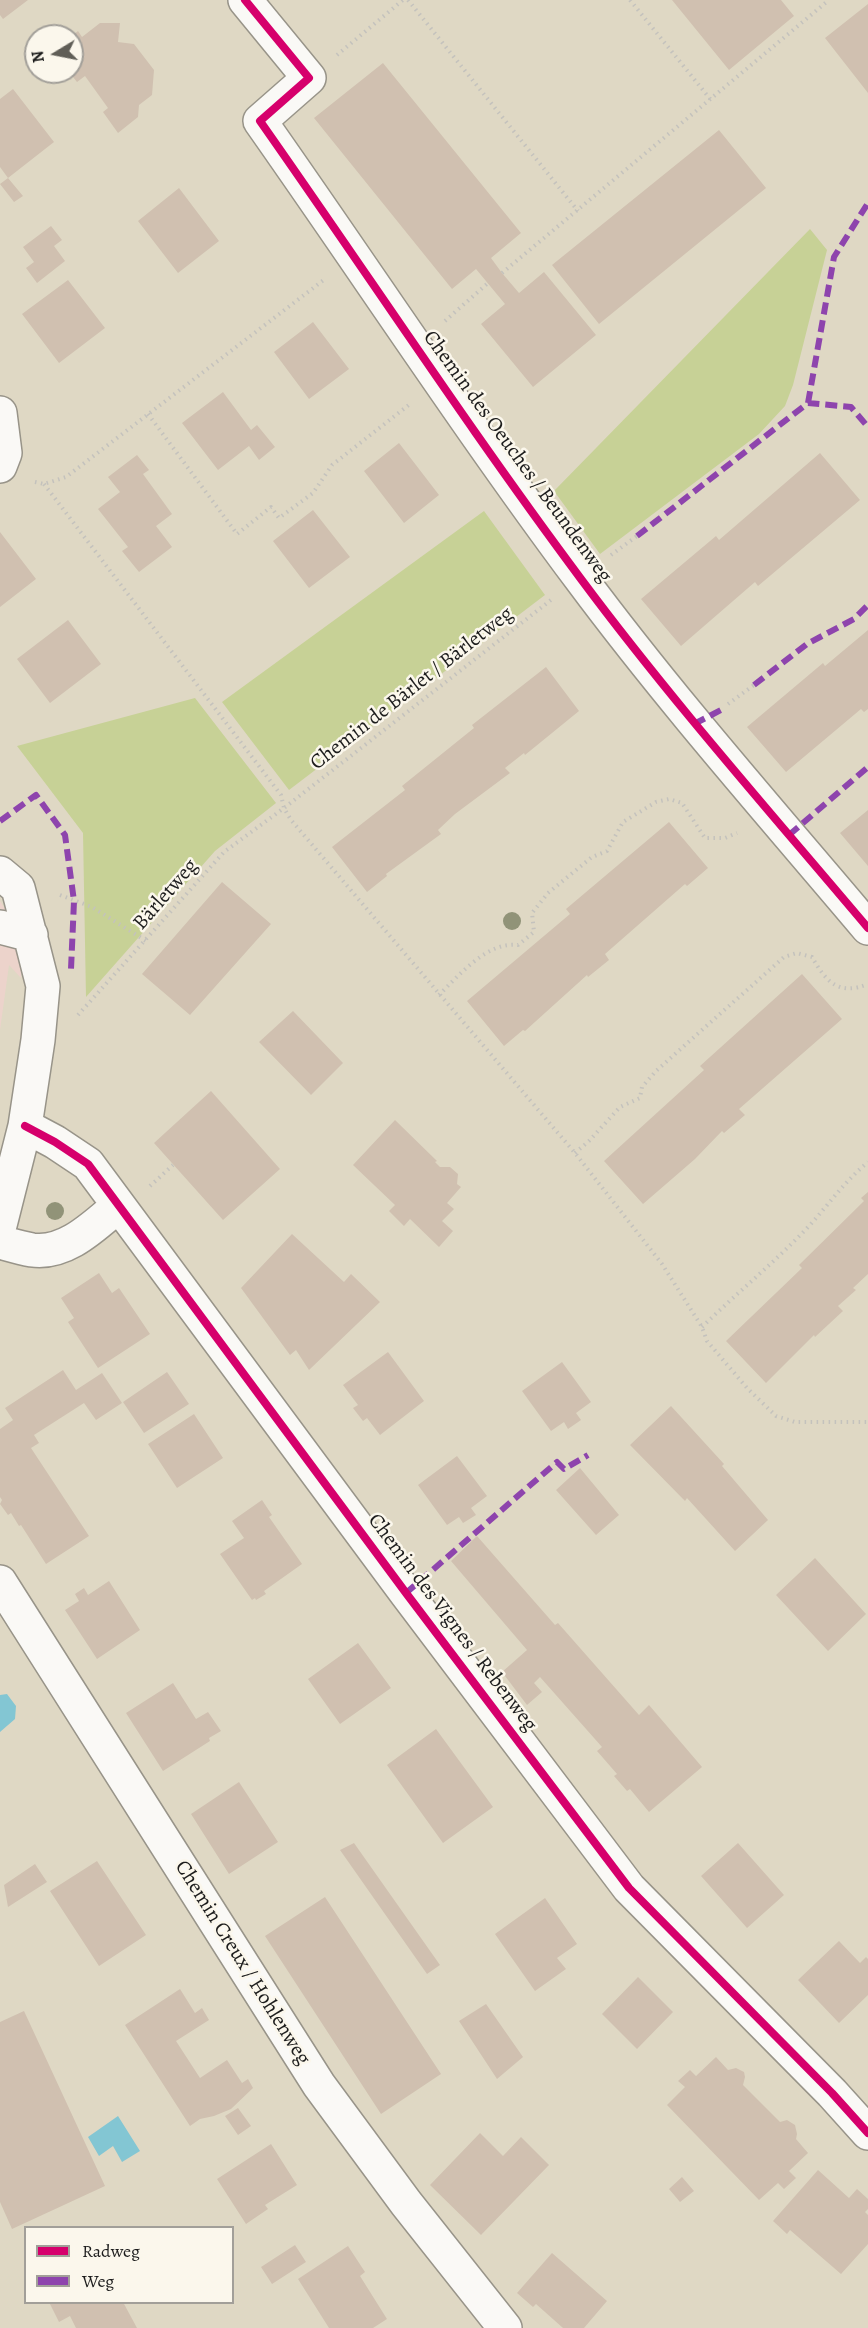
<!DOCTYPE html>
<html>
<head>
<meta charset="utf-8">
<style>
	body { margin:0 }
	#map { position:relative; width:868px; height:2328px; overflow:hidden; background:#dfd8c4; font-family:Alegreya,serif }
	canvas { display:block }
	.legend { position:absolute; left:24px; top:2226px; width:210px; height:78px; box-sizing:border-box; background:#fbf7ec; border:2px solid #a29f99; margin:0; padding:8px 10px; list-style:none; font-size:18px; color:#1c1c1c }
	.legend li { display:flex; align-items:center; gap:12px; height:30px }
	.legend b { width:30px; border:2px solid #a29f99 }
	.north { position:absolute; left:24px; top:24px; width:60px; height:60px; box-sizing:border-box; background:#fbf7ec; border:2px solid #a29f99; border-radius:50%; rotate:260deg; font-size:16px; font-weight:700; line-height:24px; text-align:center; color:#1c1c1c }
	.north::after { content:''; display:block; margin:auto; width:21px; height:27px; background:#605e57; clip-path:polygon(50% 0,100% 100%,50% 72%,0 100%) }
</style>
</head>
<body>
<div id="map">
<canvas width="868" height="2328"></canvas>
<ul class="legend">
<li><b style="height:8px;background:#d6006c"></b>Radweg</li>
<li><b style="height:8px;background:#8e44ad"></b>Weg</li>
</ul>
<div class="north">N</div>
</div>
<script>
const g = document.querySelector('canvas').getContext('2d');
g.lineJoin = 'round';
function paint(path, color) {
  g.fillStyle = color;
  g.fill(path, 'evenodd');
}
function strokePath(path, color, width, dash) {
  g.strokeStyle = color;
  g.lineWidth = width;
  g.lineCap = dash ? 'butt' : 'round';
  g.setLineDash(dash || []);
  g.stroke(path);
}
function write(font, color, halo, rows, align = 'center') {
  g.font = font + ' Alegreya,serif';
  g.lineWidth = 5;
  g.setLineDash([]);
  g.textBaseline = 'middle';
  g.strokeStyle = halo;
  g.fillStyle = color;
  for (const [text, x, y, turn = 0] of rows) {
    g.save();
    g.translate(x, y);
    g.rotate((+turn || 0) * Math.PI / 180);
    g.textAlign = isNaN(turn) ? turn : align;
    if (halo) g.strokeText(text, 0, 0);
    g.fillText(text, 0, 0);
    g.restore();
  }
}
const built = new Path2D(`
	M0,901l12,19 10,33 -1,25 -12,-13 -9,65z`);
const green = new Path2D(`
	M810,229l17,21 -34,135 -8,21 -26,28 -159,120 -46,-63z
	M484,511l61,84 -256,195 -67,-88z
	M195,698l81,105 -61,48 -129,146 -3,-164 -66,-87z`);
const water = new Path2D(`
	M7,1694l9,12 -1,13 -15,13v-37z
	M118,2116l22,35 -18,11 -9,-16 -14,10 -11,-19z`);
const building = new Path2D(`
	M0,0h28l-25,19 -3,-4z
	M672,0h109l13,16 -65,54z
	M868,4v89l-43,-55z
	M100,23h20l-2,19 16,2 20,26 -2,25 -13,10 -1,12 -20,16 -15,-21 5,-4 -23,-32 -8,6 -8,-10h3v-36l6,-5 4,6z
	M383,63l138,170 -30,25 11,15 17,20 25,-21 52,63 -63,52 -52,-63 24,-20 -29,-35 -24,20 -138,-171z
	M13,89l41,53 -46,36 -8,-11v-68z
	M719,130l47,58 -167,136 -47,-59z
	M8,178l15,18 -9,6 -14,-18z
	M179,188l40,53 -41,32 -40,-52z
	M51,226l11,14 -8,6 11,15 -28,22 -11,-15 8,-6 -11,-15z
	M68,280l37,48 -46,35 -37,-49z
	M313,322l36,47 -40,30 -35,-47z
	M223,392l28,38 6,-5 18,22 -16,13 -10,-14 -31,24 -36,-47z
	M399,443l40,52 -35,28 -40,-52z
	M820,453l40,47 -102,86 -3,-4 -74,64 -40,-47 75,-63 3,4z
	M137,455l12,15 -6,4 29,40 -16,12 16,21 -33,25 -17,-21 6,-4 -30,-38 22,-17 -12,-15z
	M313,510l37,47 -41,31 -36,-47z
	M0,532l36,47 -36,28z
	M68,620l33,44 -51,39 -33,-44z
	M868,630v79l-4,3 -3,-3 -75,63 -39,-45 76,-64 2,3z
	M546,667l33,44 -54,44 -1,-2 -19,15 5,5 -55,41 -17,16 3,4 -55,40 1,2 -20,16 -35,-45 73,-57 -3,-4 72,-58 -2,-3z
	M868,810v56l-28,-33z
	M669,822l39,46 -21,18 -2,-2 -80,70 4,6 -21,17 -1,-2 -62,56 -2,-1 -19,16 -37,-45 103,-87 -4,-5z
	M222,882l49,42 -81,91 -48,-41z
	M802,974l40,45 -103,90 6,6 -21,18 -2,-2 -27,28 -52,45 -39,-43 100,-91 -4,-4z
	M293,1011l50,52 -32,32 -52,-53z
	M211,1091l69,78 -57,51 -69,-77z
	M395,1120l42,41 -2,1 5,5h10l8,7 -1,10 4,3 -14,16 7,6 -12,12 11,10 -14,16 -29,-28 -6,7 -15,-15 6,-6 -42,-40z
	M868,1192v82l-15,14 3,2 -18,16 5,5 -28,26 -1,-2 -48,48 -40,-42 76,-73 -3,-3 65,-64 -3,-3z
	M292,1234l52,48 7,-8 29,28 -71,68 -13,-20 -6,5 -49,-67z
	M99,1273l13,20 7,-5 31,46 -52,34 -30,-46 6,-4 -13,-20z
	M388,1352l36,49 -44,34 -13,-17 -4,3 -10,-13 5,-3 -15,-20z
	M562,1362l29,40 -15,11 5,7 -13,9 -4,-7 -13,9 -29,-40z
	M63,1370l13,20 26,-17 20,30 -26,17 -12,-17 -50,32 5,8 -8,5 58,88 -43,28 -25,-39 -2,1 -8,-13 -3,2 -8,-11 2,-4 -2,-3v-68l13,-9 -8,-12z
	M167,1372l22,32 -45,29 -21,-31z
	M671,1406l53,58 -2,2 46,54 -33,31 -48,-53 -2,3 -55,-56z
	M194,1414l29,44 -46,30 -29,-44z
	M457,1456l30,40 -16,12 5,7 -13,8 -4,-6 -12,8 -29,-40z
	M580,1468l39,47 -23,20 -40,-45z
	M262,1500l10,15 -3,2 33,47 -38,27 2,3 -10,6 -1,-2 -3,2 -32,-46 24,-16 -12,-17z
	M477,1536l78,89 3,-2 81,92 10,-10 53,62 -53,45 -19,-23 -3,2 -13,-15 3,-2 -20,-23 5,-4 -62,-70 -6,6 8,9 -15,13 -25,-33 25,-22 -76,-89z
	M815,1558l51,56 -38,37 -52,-56z
	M109,1581l31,49 -43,29 -32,-49 14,-9 -4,-7 9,-6 4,7z
	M358,1643l33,45 -51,36 -32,-45z
	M173,1683l23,36 12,-7 13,19 -12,7 1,3 -47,30 -37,-58z
	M436,1729l57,78 -50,36 -56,-78z
	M239,1782l39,60 -49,32 -38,-60z
	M354,1843l86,122 -13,9 -87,-124z
	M738,1843l46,52 -37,33 -46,-52z
	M97,1861l49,74 -47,31 -49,-75z
	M35,1864l12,18 -39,25 -4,-22z
	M325,1897l116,177 -60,40 -116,-178z
	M545,1898l32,46 -20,14 9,11 -31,22 -40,-57z
	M839,1941l21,22 6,-6 2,2v36l-29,28 -41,-43z
	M638,1977l35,35 -36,37 -35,-35z
	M180,1989l15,24 7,-5 7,12 -33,21 24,37 27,-18 15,23 6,-4 5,9 -22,21 -17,7 -14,3 -10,7 -65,-101z
	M486,2004l37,53 -26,22 -38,-58z
	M24,2011l81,175 -93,43 -12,-27v-180z
	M716,2057l12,13 8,-2 8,4 1,5 -2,8 37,37 7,-2 8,5 2,9 -1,5 12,14 -19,18 7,7 -12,11 -6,-6 -19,17 -92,-95 18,-18 -7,-6 12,-11 6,6z
	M238,2108l13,18 -13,9 -13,-19z
	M480,2133l23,23 18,-19 28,28 -68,70 -51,-50z
	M271,2144l26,41 -32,20 3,4 -22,15 -29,-45z
	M818,2170l31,28 8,-9 11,10v10l-3,3 3,3v29l-27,30 -51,-44 -3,4 -14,-13z
	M682,2177l12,14 -14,11 -11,-13z
	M295,2245l11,17 -34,22 -11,-17z
	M348,2246l17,26 -5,4 27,43 -14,9h-44l-31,-49z
	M552,2253l55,48 -23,27h-21l-27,-24 -3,3 -16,-14z
	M49,2302h74l14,26h-61l-6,-12 -11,6z`);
const path = new Path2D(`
	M408,0l170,211
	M630,0l81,100
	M337,55l66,-55
	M502,273l327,-273
	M445,321l43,-38
	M148,414l89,120 34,-27 8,11 34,-25 19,-28 78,-61
	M35,482l9,2 22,-7 259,-198
	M44,484l237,311 3,13 7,12 284,333 87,111 40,63 5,14 40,47 29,28 19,6h73
	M611,555l26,-19
	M728,704l26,-19
	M60,895l32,12 54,34
	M439,995c20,-20 49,-54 79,-50l16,-13 -2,-19 16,-20 44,-36 15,-6 16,-29 33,-20 13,-3 13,4 23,35h20l12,-5
	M78,1015l146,-163 60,-44 267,-208
	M575,1153l14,-12 31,-34 20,-9 2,-11 14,-16 128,-114 13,-4 15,4c14,25 27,39 56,27
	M150,1186l23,-21
	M702,1327c35,-34 73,-65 107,-101 20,-22 36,-45 59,-64`);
const minor = new Path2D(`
	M245,0l64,78 -49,43c107,152 209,308 321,458 90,121 190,234 287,349
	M0,413l5,40 -5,13
	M0,873l18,15 25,98 -5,54 -13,86 -25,99
	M0,927l31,8
	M25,1126l30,16 33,22 318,429 223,295 203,205 36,40
	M0,1242c11,3 21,6 32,8 34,5 63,-25 86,-44
	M0,1582l319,503 87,118 99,125`);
const quiet = new Path2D(`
	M808,403l26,-146 34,-54
	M637,536l171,-133 43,4 17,20
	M754,685l53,-41 47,-25 14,-14
	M694,724l27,-14
	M0,821l36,-26 29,40 9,66 -3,68
	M789,835l79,-68
	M406,1593l151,-131 7,7 24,-14`);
const cycleway = new Path2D(`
	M245,0l64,78 -49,43c107,152 209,308 321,458 90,121 190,234 287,349
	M25,1126l30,16 33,22 318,429 223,295 203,205 36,40`);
const trees = [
	[512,921],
	[55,1211]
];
const streetNames = [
	["Chemin des Oeuches / Beundenweg",517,457,54],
	["Chemin de Bärlet / Bärletweg",412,689,-38],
	["Bärletweg",166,895,-49],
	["Chemin des Vignes / Rebenweg",452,1623,53],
	["Chemin Creux / Hohlenweg",242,1963,58]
];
paint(built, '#ecd3cb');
paint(green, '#c7d196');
paint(water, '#83c6d3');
paint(building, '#d0c0b0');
strokePath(minor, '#989489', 36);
strokePath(path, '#c4c2bd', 4, [1.5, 4.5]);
strokePath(minor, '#faf9f6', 33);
strokePath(quiet, '#8e44ad', 6, [12, 6]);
strokePath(cycleway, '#d6006c', 8);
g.fillStyle = '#919378';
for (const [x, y] of trees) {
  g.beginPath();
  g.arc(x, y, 9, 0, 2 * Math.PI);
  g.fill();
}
write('21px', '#1c1c1c', '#fbf7ec', streetNames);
</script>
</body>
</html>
